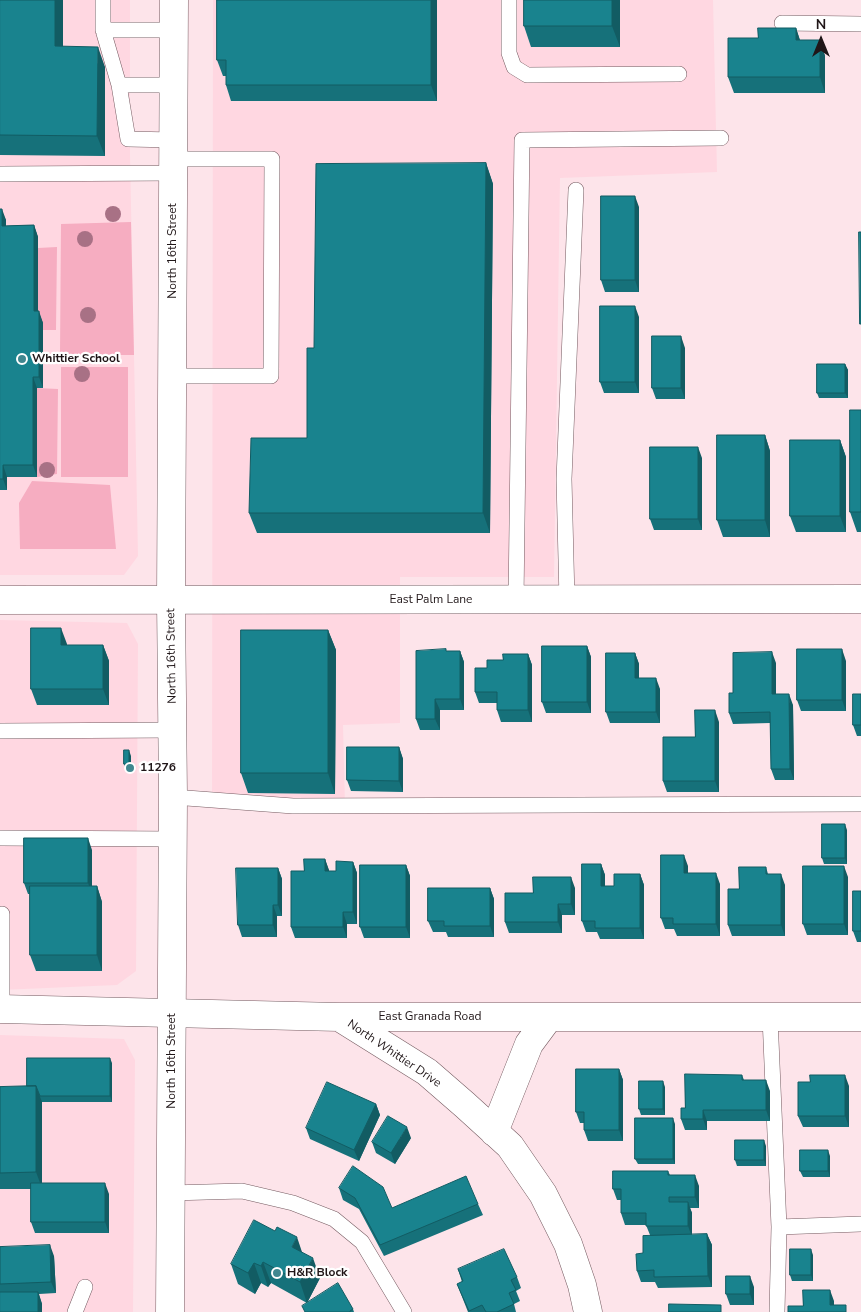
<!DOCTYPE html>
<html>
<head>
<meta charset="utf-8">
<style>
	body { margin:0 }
	#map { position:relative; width:861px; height:1312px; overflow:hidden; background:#fde4ea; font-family:"Nunito Sans",sans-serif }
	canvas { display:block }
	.north { position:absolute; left:796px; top:15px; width:50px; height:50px; -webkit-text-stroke:4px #fff; paint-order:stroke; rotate:0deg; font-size:14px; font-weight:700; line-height:20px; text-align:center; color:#201618 }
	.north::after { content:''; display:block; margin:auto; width:18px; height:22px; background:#201618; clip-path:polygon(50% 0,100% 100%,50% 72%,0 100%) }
</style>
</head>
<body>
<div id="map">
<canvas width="861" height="1312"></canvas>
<div class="north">N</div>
</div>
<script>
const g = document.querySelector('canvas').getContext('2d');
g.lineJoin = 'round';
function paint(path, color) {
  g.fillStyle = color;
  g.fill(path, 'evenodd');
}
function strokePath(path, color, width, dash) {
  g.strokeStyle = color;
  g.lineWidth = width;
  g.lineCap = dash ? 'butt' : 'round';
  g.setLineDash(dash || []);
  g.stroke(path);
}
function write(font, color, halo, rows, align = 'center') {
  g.font = font + ' "Nunito Sans",sans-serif';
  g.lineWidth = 4.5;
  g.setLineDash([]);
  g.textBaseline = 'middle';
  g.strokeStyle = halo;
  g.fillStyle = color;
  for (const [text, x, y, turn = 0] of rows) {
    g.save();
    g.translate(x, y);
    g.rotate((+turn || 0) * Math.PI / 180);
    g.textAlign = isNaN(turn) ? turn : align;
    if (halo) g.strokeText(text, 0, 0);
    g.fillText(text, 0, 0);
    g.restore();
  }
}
const built = new Path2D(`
	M0,0h130v156l8,400 -14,19h-124z
	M213,0h500l4,172 -157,6 -6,399h-154v146l-57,2 2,81 -133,3z
	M0,620l127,3 11,21 -2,327 -19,14 -117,5z
	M0,1035l124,4 11,21 -2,252h-133z`);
const green = new Path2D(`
	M131,222l3,133h-74l1,-131z
	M57,247l-1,83h-13v-7h-5v-75z
	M61,367h67v110h-67z
	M37,388l21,1 -1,85 -20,3z
	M32,481l78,4 6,64h-96l-1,-46z`);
const service = new Path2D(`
	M103,0v30l16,55 9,54 45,1
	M509,0v53l5,14 13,8 152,-1
	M782,23l79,1
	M103,30h71
	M119,85h55
	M0,174l173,-1
	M172,376h99l1,-217h-99
	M516,600l6,-460 199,-2
	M567,600l-3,-121 12,-289
	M0,731l173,-1
	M173,797l120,9 568,-2
	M0,838l173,1
	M2,1009v-95
	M770,1017l9,210 -2,85
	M171,1193l71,-2 51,12 41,16 28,23 42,70
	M779,1227l82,-3
	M75,1312l10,-25`);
const minor = new Path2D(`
	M0,600l861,-1
	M0,1009l339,8h522
	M339,1017l88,55 38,33 45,41 33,48 25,50 14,41 6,27
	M494,1132l35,-88 20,-27`);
const secondary = new Path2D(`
	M170,1312l3,-515 -2,-197 3,-600`);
const trees = [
	[113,214],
	[85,239],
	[88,315],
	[82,374],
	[47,470]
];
const wall = new Path2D(`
	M0,0l63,47 42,20v89l-105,-1z
	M437,0v101h-206l-5,-16v-9h-3l-6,-16z
	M620,0v47h-89l-7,-21z
	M796,28l4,12h20l5,16v37h-91l-6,-16 30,-39z
	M486,163l7,21 -3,349h-233l-8,-20 58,-75 7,-90z
	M639,207v85h-34l-4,-12z
	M0,209l6,11v6l28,-1 4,12v74l5,12v65h-6v89h-30v13h-7z
	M639,317v76h-35l-4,-11z
	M685,348v51h-29l-4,-11z
	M845,364l3,6v28h-29l-2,-5z
	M861,410v122h-4l-7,-20z
	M765,435l5,16v86h-47l-6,-17z
	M840,440l6,17v75h-50l-6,-16z
	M702,458v72h-48l-4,-11z
	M328,630l8,20 -1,144 -87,-1 -7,-20z
	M67,645h36l6,16v44h-72l-6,-16z
	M587,646l4,11v56h-45l-4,-11z
	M446,651h14l4,11v48h-24v20h-20l-4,-11z
	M635,653l4,11v14l21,11v34h-50l-4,-11z
	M528,654l4,11v57h-31l-4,-12v-7h-18l-4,-11 12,-24 16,-8z
	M846,661v50h-45l-4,-11z
	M776,663v31l17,11 1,75h-19l-4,-11 -1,-46 -37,1 -4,-11 4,-20z
	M861,694v42h-4l-4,-11z
	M719,722v70h-52l-4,-11 32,-44z
	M399,747l4,12v33l-52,-1 -4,-11z
	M131,756v14h-5l-2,-6z
	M847,830v34h-23l-2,-6z
	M92,850v36h5l5,16v69h-66l-6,-16v-61h-2l-4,-11z
	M325,859l4,12h7l17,-9 4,11v51h-10v14h-52l-4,-11 13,-56z
	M601,864l4,11v11h9l26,-12 4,11v54h-44l-3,-7h-11l-4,-11z
	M406,865l4,11v62h-46l-4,-11z
	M688,866v7l32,11v52h-43l-3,-7h-9l-4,-11z
	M766,867l2,7 17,11v51h-53l-4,-11 11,-36z
	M278,868l4,11v37h-5v21h-35l-4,-12z
	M848,877v58h-41l-4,-11z
	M490,888l4,11v38h-46l-2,-5h-13l-5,-11z
	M575,888v27h-13v18h-53l-4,-11 28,-29z
	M861,891v51h-4l-4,-11z
	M112,1063v39h-70v81l67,11v39h-74l-4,-11v-33h-31v-102l27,-1z
	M619,1069l4,11v61h-35l-4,-11v-7h-4l-4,-11z
	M742,1075l2,5 26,11v30h-63v9h-22l-4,-11 4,-11z
	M810,1082l39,4v41h-46l-5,-11z
	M665,1087v28h-24l-2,-6z
	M376,1104l4,11 -21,46 -49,-22 -4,-11z
	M675,1124v40h-37l-3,-5z
	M411,1138l-16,26 -19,-11 -4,-11z
	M766,1146v20h-29l-2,-6z
	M830,1156v21h-27l-3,-6z
	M668,1171l2,4 29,11v22h-9l2,5v22l15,-1 5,11v42l-54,1 -3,-6h-14l-4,-11 13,-36 -4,-10h-21l-4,-12v-13h-4l-4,-11z
	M339,1188l53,20 86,-4 5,11 -99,41 -25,-47 -16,-9z
	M0,1247l54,9 2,37 -17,1 3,10v8l-42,-20z
	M302,1252l18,26 -13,25 46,6 1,3h-49l2,-9 -36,-20 -3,4 -7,-4 -6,11 -17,-10 -7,-20z
	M813,1255v26h-21l-2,-6z
	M458,1269l59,8 4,11 -5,3 4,10 -6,3 2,8h-48l-11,-28 5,-2z
	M754,1287v18h-24l-4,-11z`);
const shadedWall = new Path2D(`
	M55,0h8v67l-8,-21z
	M431,0h6v101l-6,-16z
	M612,0h8v47l-8,-21z
	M796,28l5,16 -5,-4z
	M820,40l5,16v37l-5,-16z
	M98,47l7,20v89l-8,-20z
	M486,163l7,21 -3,349 -7,-20z
	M635,196l4,11v85l-4,-12z
	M2,209l4,11v17l-4,-11z
	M34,225l4,12v86l-4,-12z
	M635,306l4,11v76l-4,-11z
	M39,311l4,12v65l-4,-11z
	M681,336l4,12v51l-4,-11z
	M845,364l3,6v28l-3,-5z
	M33,377l4,11v89l-4,-12z
	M765,435l5,16v86l-5,-17z
	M840,440l6,17v75l-6,-16z
	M698,447l4,11v72l-4,-11z
	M3,465l4,12v13l-4,-11z
	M61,628l6,16v17l-6,-16z
	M328,630l8,20 -1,144 -7,-21z
	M103,645l6,16v44l-6,-16z
	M587,646l4,11v56l-4,-11z
	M842,649l4,12v50l-4,-11z
	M460,651l4,11v48l-4,-11z
	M772,652l4,11v42l-4,-11z
	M635,653l4,11v25l-4,-11z
	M528,654l4,11v57l-4,-12z
	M656,678l4,11v34l-4,-11z
	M789,694l4,11 1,75 -4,-11z
	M435,699l5,11v20l-5,-11z
	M715,710l4,12v70l-4,-11z
	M399,747l4,12v33l-4,-11z
	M129,750l2,6v14l-2,-6z
	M845,824l2,6v34l-2,-6z
	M88,838l4,12v44l-4,-11z
	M684,855l4,11v18l-4,-11z
	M325,859l4,11v12l-4,-11z
	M353,862l4,11v51l-4,-12z
	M601,864l4,11v22l-4,-11z
	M406,865l4,11v62l-4,-11z
	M844,866l4,11v58l-4,-11z
	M278,868l4,11v37l-4,-11z
	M716,873l4,11v52l-4,-12z
	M640,874l4,11v54l-4,-11z
	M781,874l4,11v51l-4,-11z
	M571,877l4,11v27l-4,-11z
	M97,886l5,16v69l-5,-16z
	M490,888l4,11v38l-4,-11z
	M558,904l4,11v18l-4,-11z
	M273,905l4,11v21l-4,-12z
	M343,912l4,12v14l-4,-11z
	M110,1058l2,5v39l-2,-6z
	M619,1069l4,11v61l-4,-11z
	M845,1075l4,11v41l-4,-11z
	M766,1080l4,11v30l-4,-11z
	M663,1081l2,6v28l-2,-6z
	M36,1086l6,16v86l-6,-16z
	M376,1104l4,11 -21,46 -5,-11z
	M703,1110l4,11v9l-4,-11z
	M673,1118l2,6v40l-2,-5z
	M407,1127l4,11 -16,26 -4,-11z
	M764,1140l2,6v20l-2,-6z
	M828,1150l2,6v21l-2,-6z
	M695,1175l4,11v22l-4,-11z
	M105,1183l4,11v39l-4,-11z
	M688,1202l4,11v24l-4,-11z
	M707,1234l5,11v42l-4,-11z
	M297,1237l7,21 -12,-11z
	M50,1245l4,11 2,37 -5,-11z
	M811,1249l2,6v26l-2,-6z
	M313,1258l7,20 -13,25 -7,-21z
	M263,1262l8,21 -3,4 -7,-21z
	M254,1263l7,20 -6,11 -7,-21z
	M750,1276l4,11v18l-4,-11z
	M830,1290l4,11v11l-4,-7z
	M38,1292l4,12v8h-4z`);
const building = new Path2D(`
	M0,0h55v46l43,1 -1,89 -97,-1z
	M217,0h214v85h-205v-25h-9z
	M524,0h88v26h-88z
	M758,28h38v12h24v37h-92v-39h30z
	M486,163l-3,350h-234l2,-75h56v-90h7l2,-184z
	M601,196h34v84h-34z
	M0,209h2v17l32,-1v86h5v66h-6v88h-30v14h-3z
	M859,232h2v92h-1z
	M600,306h35v76h-35z
	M652,336h29v52h-29z
	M817,364h28v29h-28z
	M850,410h11v102h-11z
	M717,435h48v85h-48z
	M790,440h50v76h-50z
	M650,447h48v72h-48z
	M31,628h30v17h42v44h-72z
	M241,630h87v143h-87z
	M542,646h45v56h-45z
	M446,649v2h14v48h-25v20h-19v-68z
	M797,649h45v51h-45z
	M772,652v42h17l1,75h-19l-1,-57 -41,1v-20h4v-40z
	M606,653h29v25h21v34h-50z
	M503,654h25v56h-31v-18h-22v-24h12v-8h16z
	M853,694h8v31h-8z
	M695,710h20v71h-52v-44h32z
	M347,747h52v34l-52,-1z
	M124,750h5v14h-5z
	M822,824h23v34h-23z
	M24,838h64v45h-64z
	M661,855h23v18h32v51h-43v-6h-12z
	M304,859h21v12h11v-10l17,1v50h-10v15h-52v-56h13z
	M582,864h19v22h13v-12h26v54h-45v-7h-13z
	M360,865h46v62h-46z
	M803,866h41v58h-41z
	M739,867h27v7h15v51h-53v-36h11z
	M236,868h42v37h-5v20h-35z
	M533,877h38v27h-13v18h-53v-29h28z
	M30,886h67v69h-67z
	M428,888h62v38h-46v-5h-16z
	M853,891h8v40h-8z
	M27,1058h83v38h-70l-4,-10h-9z
	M576,1069h43v61h-35v-18h-8z
	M685,1074l57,1v5h24v30h-63v9h-22v-11h4z
	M810,1075h35v41h-47v-34h12z
	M639,1081h24v28h-24z
	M327,1082l49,22 -22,46 -48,-22z
	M36,1086v86l-36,1v-86z
	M388,1116l19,11 -16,26 -19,-11z
	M635,1118h38v41h-38z
	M735,1140h29v20h-29z
	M800,1150h28v21h-28z
	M353,1166l30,21 9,21 74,-32 12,28 -98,41 -25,-47 -16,-10z
	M613,1171h55v4h27v22h-26v5h19v24h-42v-13h-25v-24h-8z
	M31,1183h74v39h-74z
	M254,1220l21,11 2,-4 20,10 -5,10 21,11 -13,24 -37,-20 -2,4 -7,-3 -6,10 -17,-9z
	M707,1234l1,42 -54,1v-7l-17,1 -1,-17 7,-1v-17z
	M50,1245l1,37 -51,2v-37z
	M504,1249l13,28 -6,3 5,10 -7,3 5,11 -17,8h-11l-4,-7 -13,6 -12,-27 6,-3 -5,-12z
	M790,1249h21v26h-21z
	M726,1276h24v18h-24z
	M338,1283l15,26 -3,2v1h-45l-3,-6z
	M803,1290h27v15h16v7h-58v-6h15z
	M0,1292h38v20h-38z
	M669,1304l52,1v7h-52z`);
const markers = [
	[22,359,5,"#40878f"],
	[130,768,5,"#40878f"],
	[277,1273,5,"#40878f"]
];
const streetNames = [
	["North 16th Street",173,251,-90],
	["East Palm Lane",431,600],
	["North 16th Street",172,656,-91],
	["East Granada Road",430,1017],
	["North Whittier Drive",394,1054,34],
	["North 16th Street",172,1061,-90]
];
const poiNames = [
	["Whittier School",32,359],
	["11276",140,768],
	["H&R Block",287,1273]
];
paint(built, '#ffd7e1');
paint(green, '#f6adc1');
strokePath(service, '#755b61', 16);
strokePath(minor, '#755b61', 29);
strokePath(secondary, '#755b61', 29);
strokePath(service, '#fff', 15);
strokePath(minor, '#fff', 28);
strokePath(secondary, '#fff', 28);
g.fillStyle = '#a87185';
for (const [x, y] of trees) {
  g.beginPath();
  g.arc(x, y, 8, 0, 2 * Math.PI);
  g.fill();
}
paint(wall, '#16717a');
paint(shadedWall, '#125c63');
paint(building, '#19838e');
strokePath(building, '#125c63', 1);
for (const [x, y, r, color] of markers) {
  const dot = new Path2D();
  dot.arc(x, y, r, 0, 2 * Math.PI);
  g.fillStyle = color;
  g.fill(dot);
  strokePath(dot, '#fff', 2);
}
write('12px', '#201618', '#fff', streetNames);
write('bold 12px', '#201618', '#fff', poiNames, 'left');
</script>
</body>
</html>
